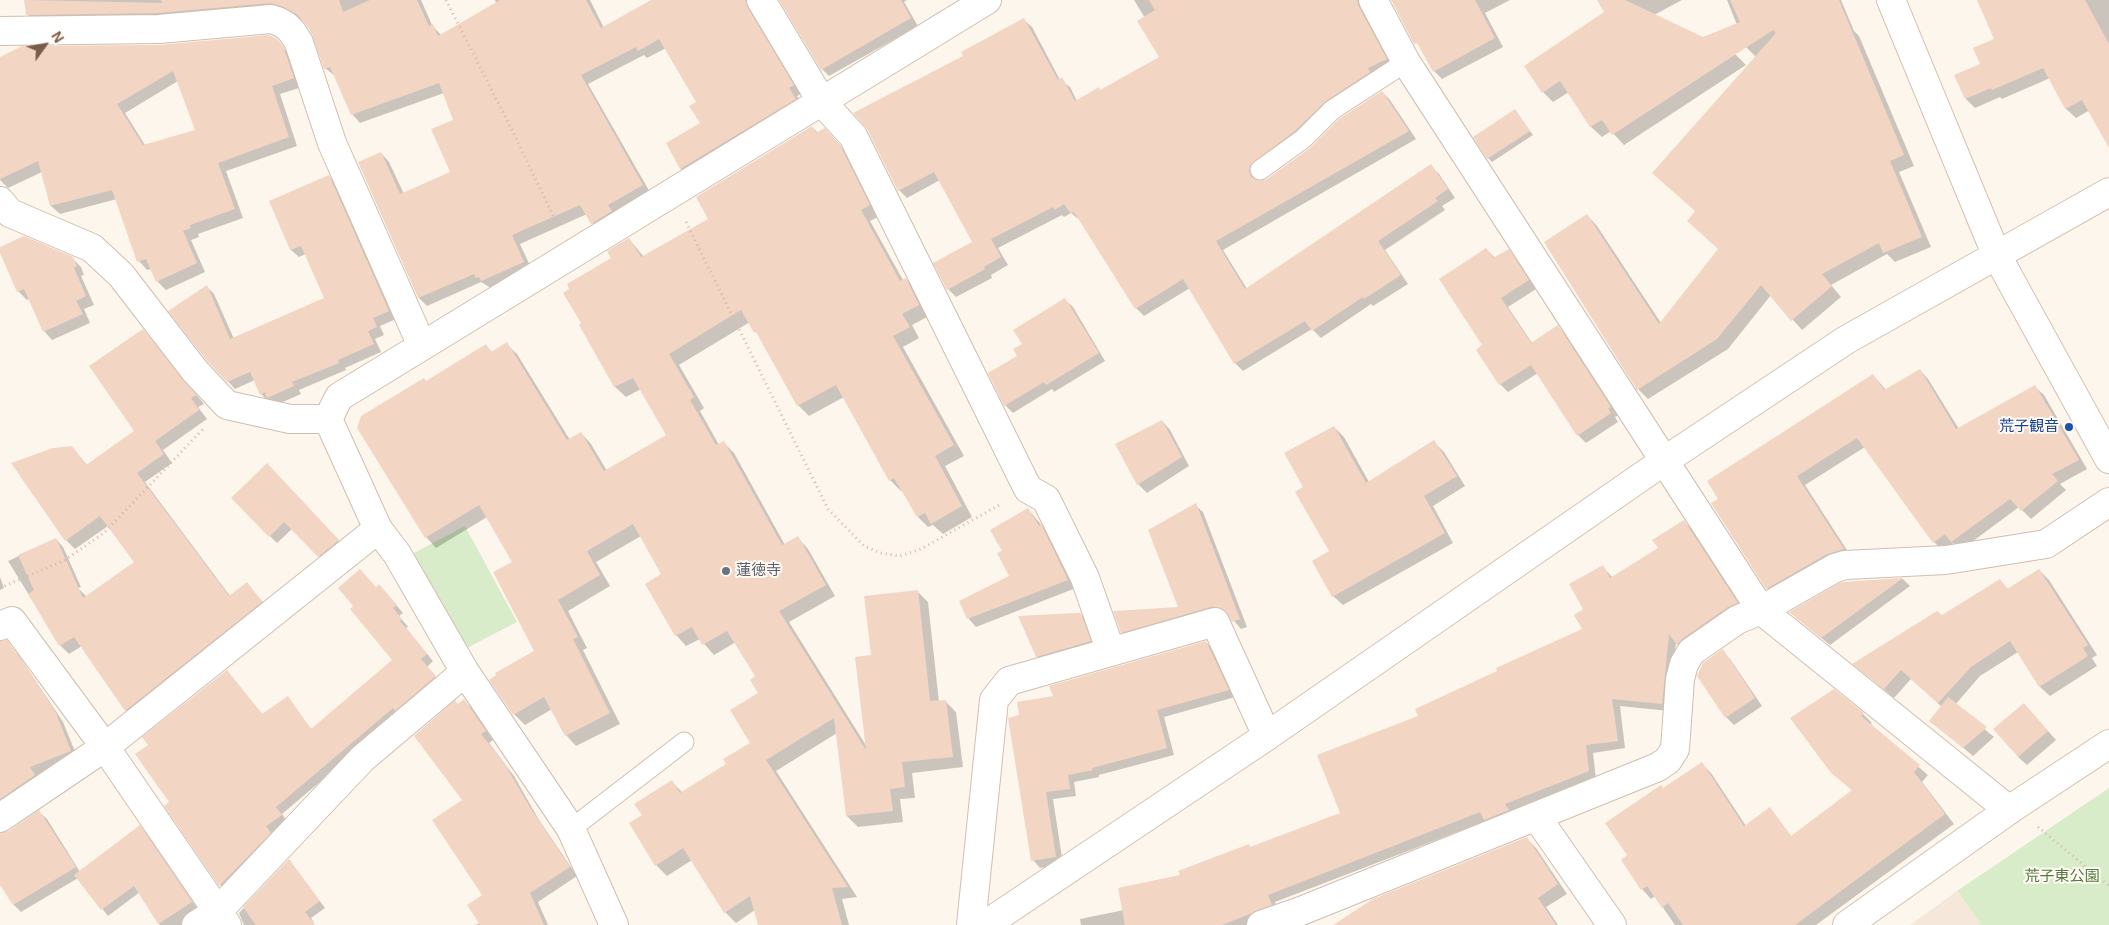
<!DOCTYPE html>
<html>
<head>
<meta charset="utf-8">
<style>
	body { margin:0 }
	#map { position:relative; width:2109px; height:925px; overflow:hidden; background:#fdf6ec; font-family:Helvetica,sans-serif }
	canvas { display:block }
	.north { position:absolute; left:20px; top:20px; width:50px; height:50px; -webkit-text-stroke:4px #fffaf3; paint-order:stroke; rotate:58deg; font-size:14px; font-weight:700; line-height:20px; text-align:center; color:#7a5c4d }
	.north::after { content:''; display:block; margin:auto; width:18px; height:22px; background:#7a5c4d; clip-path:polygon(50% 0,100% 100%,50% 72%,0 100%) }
</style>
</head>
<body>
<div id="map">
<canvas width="2109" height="925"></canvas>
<div class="north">N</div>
</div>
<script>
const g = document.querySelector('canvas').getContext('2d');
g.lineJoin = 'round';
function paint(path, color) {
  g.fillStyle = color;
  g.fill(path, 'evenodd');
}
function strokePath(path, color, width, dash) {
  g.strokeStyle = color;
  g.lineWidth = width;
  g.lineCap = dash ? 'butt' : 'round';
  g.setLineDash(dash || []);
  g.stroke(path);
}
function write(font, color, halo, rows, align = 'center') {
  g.font = font + ' Helvetica,"Noto Sans JP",sans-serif';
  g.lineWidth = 4;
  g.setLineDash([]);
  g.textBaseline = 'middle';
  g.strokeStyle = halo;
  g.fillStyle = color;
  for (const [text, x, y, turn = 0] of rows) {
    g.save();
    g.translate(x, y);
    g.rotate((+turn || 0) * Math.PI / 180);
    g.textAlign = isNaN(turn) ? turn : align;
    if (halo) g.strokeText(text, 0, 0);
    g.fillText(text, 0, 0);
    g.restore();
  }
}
const residential = new Path2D(`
	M1957,891l24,34h-71z`);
const green = new Path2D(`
	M465,526l52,96 -52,27 -51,-96z
	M2109,788v137h-128l-24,-34z`);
const shadow = new Path2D(`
	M25,0h396l11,25 9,10 55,-32 -1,-3h95l14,28 50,-28h92l9,18 46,76 -4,2 7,11 -114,70 -9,-8 -14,-26 34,-19 -3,-22 -32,-54 -19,10 -3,-3 -56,29 63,110 -50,38 -9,-9 -5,-9 -67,30 12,26 -41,18 -10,-6 -54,24 -8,-8 -38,-145 8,9 15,32 47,-22 4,-52 -11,-27 -84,30 -8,-9 -17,-38 -10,-8 -11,-33 -8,-12 -8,-6 -13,-5 -250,11 -8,-9z
	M781,0h126l-3,2 14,24 -89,50 -7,-7z
	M1134,0h225l35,67 -137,107 1,7 9,-1 44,-31 71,-57 8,8 26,39 -193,111 24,39 184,-123 8,8 16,24 -13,8 3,4 -60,40 23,34 -35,22 -2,-2 -50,34 -9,-9 -69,42 -8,-8 -45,-75 -46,28 -8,-8 -55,-87 -10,-8 -7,4 -2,-2 -64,33 10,17 -17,10 1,3 -36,19 -8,-8 26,-46 -34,-63 -33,18 -8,-8 66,-134 58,-37 9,8 28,53 10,7 7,14 23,-10 61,-34 -16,-39z
	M1434,0h76l-25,13 18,34 -61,32 -8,-8z
	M1599,0h83l-28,15 82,40 10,10 -122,80 -13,-14 -9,6 -11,-10 -22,-35 -16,10 -10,-10 62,-80z
	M1727,0h114l13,31 5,5 55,130 -15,6 32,75 -36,15 -8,-8 -56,31 10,12 -39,33 -31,-35 -43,54 -80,50 -10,-10 -51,-174 10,11 64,97 58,-74 -22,-37 59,-155 -10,-10z
	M1978,0h131v136l-19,-26 -14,8 -10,-9 -16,-31 -48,21 -2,-2 -25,11 -9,-9 -10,-23 26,-12 14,-25z
	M277,40l14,17 11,30 -22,7 17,52 -71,25 17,47 -45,16 1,3 -8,3 14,32 -39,18 -9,-9 -5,-12 -5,1 -8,-9 -22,-62 -57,15 -9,-8 -9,-34 -34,16 -8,-8v-102l159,-32zM178,81l19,50 -52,14 -20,-32z
	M1515,110l18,25 -41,27 -4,-4z
	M812,127l6,6 17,7 15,17 30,59 -10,5 33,59 3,-1 10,11 13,26 -17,9 7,13 -16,9 61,109 -19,10 27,51 -29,17 -10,-9 -5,2 -10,-10 -15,-27 -2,1 -11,-11 -46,-83 -35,19 -11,-11 -37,-68 -11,-15 -71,43 25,43 -4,3 19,34 5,-2 10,10 51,92 13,-7 10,11 27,47 -46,26 78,125 5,-91 45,-65 11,11 11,100 6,-1 11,11 7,55 -51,6 3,25 -15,1 3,23 -45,5 -11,-11 -10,-83 -61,38 81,126 -15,2 7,26h-90l-4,-15 -19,13 -11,-11 -33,-52 -25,16 -11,-11 -26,-41 13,-8 29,-34 10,10 46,-28 24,-21 8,-50 -3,-17 -21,-34 -22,13 -14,-16 -14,7 -10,-11 -13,-60 -22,-39 -45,26 14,24 -42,25 19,37 -4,2 37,74 -44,22 -10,-11 -14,-26 -27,16 -11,-11 21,-62 -21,-89 -27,-46 -51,31 -10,-11 1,-155 59,-36 6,6 14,-8 11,10 53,86 11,-7 10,11 16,27 61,-35 -27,-47 -15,8 -11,-10 -34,-62 31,-67 17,-19 15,18 66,-38z
	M329,176l7,8 60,135 -16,7 4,9 -9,4 6,13 -36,16 1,2 -47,20 2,4 -25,11 -4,-5 -3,2 -8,-8 -6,-14 -20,9 -27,-29 -2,-74 8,8 20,45 91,-41 -19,-44 -7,3 -8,-7 -21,-48z
	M0,248l72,10 9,9 3,8 -3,1 13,29 -10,4 6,14 -38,17 -8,-9 -14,-32 -3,1 -9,-9z
	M1486,249l9,9 13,-7 8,8 20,30 -28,18 24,36 25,-17 8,8 53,81 -3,2 3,5 -32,21 -8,-8 -40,-62 -30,19 -8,-8 -23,-34 7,-5z
	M1065,300l8,7 32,54 -51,31 -2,-3 -39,24 -8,-8 -15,-31 29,-18 4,-12z
	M143,330l61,74 -6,3 9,12 -44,31 9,13 -27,19 85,114 17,-13 23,28 -136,108 -8,-9 -44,-64 -13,8 -9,-9 -52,-84 48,-22 7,8 18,40 -3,1 9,9 48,-34 -27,-37 -33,23 -9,-9 6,-93 15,18 48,-34z
	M1920,370l8,9 31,50 76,-42 9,8 43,74 -27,15 6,6 -35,29 -12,-12 -58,43 -8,-7 -10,8 -9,-9 -69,-95 -60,38 47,73 -76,39 -9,-9 -55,-84 161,-129 13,15z
	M1162,421l8,9 19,36 -42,27 -9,-9z
	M1334,427l10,10 25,45 65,-40 10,10 21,34 -32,20 20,37 -110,62 -10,-9 -2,-45z
	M274,472l71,76 -19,15 -34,-34 -15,14 -45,-45z
	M1195,505l8,7 44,115 -6,2 -12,-14 -9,-1 -90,26 -8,-8 57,-24z
	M1028,509l21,25 27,54 -100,39 -8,-9 43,-42 -8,-25z
	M1684,522l8,7 52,82 -59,41 -9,-9 -7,68 -49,-5 5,42 -32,5 3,26 -103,49 -7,-7 -211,81 4,11 -31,12h-167l-1,-6 44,-9 58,-34 66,-31 4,3 90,-34 78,-97 164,-87 1,-20 18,-43 10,11 46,-30z
	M2039,570l10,10 48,75 -5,3 5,8 -47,30 -10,-9 -22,-35 -38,24 -25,29 39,32 -21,19 -42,-35 11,-14 -31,-28 -17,19 -40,-34 88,-47 58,-36 9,9z
	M0,577l4,11 -4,2z
	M1903,579l7,7 -80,59 -39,-32 51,-29z
	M376,589l10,4 17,20 -4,3 9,11 -2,1 27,33 -6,6 14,17 -41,30 -118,100 6,9 -61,70 -6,-7 -55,-80 5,-3 -22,-58 78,-74 36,44 24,-17 25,32 82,-70z
	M1080,614l9,9 9,27 -52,15 -9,-9z
	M1206,642l7,7 22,48 -71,20 10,38 -75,20v2l-25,5 2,14 -23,3 10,65 -23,4 -7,-8 -12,-144 34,-19z
	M11,648l8,8 44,66 15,37 -41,16 5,8 -42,29v-157z
	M1722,651l8,8 32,47 -28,19 -8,-8z
	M464,701l9,8 20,31 -4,3 25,33 25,44 38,56 -39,26 10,23h-73l5,-2 3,-28 -19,-95 -6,-95z
	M2032,713l24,27 -29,25 -9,-8z
	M1863,714l9,9 -2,2 58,50 -6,7 32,42 -138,101h-141l-20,-29 -4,3 -9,-10 -20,-29 7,-4 34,-67 39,-25 9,9 35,53 24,-17 22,28 61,-46 -22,-19 -39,-54z
	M39,812l8,7 33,53 59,-45 7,6 55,81 -13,11h-28l-20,-33 -32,24 -30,-38 -57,34 -7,-7 -14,-23v-48l9,-2z
	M1526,838l10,10 31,46 -21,13 12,18h-205z
	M289,860l36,48 -14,10 3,5 -4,2h-66l-5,-12z`);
const building = new Path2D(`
	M24,0l138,3 -1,-3h178l4,12 27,-12h47l12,26 4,-2 5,12 62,-36h86l15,28 50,-28h94l3,8 46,77 -5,3 7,11 -116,70 -14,-26 34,-20 -11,-17 7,-4 -37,-63 -21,12 -2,-4 -55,28 62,110 -35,20 4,6 -21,13 -11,-19 -68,30 12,27 -43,19 -2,-4 -3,1 -2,-4 -56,24 -60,-136 23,-10 19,42 50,-22 -19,-43 22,-9 -14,-37 -88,32 -21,-48 -6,2 -14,-39 -12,-15 -17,-9 -11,-3 -112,10 -132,2z
	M779,0h122l10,18 -90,52z
	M1149,0h208l2,7 28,52 -19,9 2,4 -44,29 -30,29 -46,35 -1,6 2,6 10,4 6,-2 43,-31 29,-29 43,-28 27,40 -193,110 29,48 186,-125 17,25 -13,9 3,3 -60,40 23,34 -37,24 -1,-2 -51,34 -7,-10 -71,43 -51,-85 -48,30 -61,-97 -3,2 -7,-10 -9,6 -2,-3 -62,32 10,18 -17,10 1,2 -38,21 -14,-27 39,-21 -38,-70 -36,19 -31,-62 -14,-16 110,-57 -2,-4 63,-34 34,62 4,-3 13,24 24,-14 1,3 59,-33 -22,-36 18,-11z
	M1391,0h84l20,38 -62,34 -16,-29 -3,1z
	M1597,0h28l78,37 37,-15 -10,-22h109l65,155 -14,6 32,76 -39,16 -4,-10 -57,31 10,12 -41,35 -30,-36 -44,54 -80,51 -93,-148 43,-28 72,110 59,-75 -31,-28 8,-10 -43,-38 124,-140 -3,-3 -161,105 -10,-15 -12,7 -30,-46 -18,12 -18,-27 80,-54z
	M1977,0h108l24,44v104l-27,-48 -17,9 -22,-41 -51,22 -1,-2 -26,11 -11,-24 26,-11 -7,-16 21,-9z
	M269,35l8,4 6,7 11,32 -22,8 17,51 -71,26 17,46 -45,16 1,3 -8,3 14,32 -41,19 -10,-23 -9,3 -25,-72 -62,16 -12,-45 -38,18v-122l22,-11 137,-1zM173,71l22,59 -52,15 -26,-41z
	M1515,109l15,22 -43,28 -14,-22z
	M812,126l4,7 9,-5 15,17 30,60 -9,5 39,71 6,-3 13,27 -17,9 8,13 -17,9 61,109 -19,11 27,50 -31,18 -6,-11 -8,4 -23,-39 -5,3 -53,-96 -39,21 -41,-74 -2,1 -13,-23 -72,44 25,43 -4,3 26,45 8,-4 58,104 16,-9 28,49 -47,26 87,139 -11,-93 16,-2 -7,-59 54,-6 12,111 16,-1 7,57 -51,5 3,25 -15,2 3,22 -47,5 -12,-98 -68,42 82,127 -16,1 10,37h-84l-8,-29 -26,17 -41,-65 -28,18 -26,-43 13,-8 -8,-11 38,-24 8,13 46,-29 -3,-5 27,-16 -20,-33 28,-17 -8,-13 5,-4 -28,-45 -25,14 -10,-18 -17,9 -30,-52 16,-10 -28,-50 -46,27 13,24 -42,25 20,37 -5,2 37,74 -45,23 -21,-39 -31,18 -24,-35 7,-5 -1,-2 39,-22 -41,-79 19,-10 -33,-57 -54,33 -68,-110 4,-12 63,-38 2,3 60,-37 5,8 16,-10 60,98 14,-8 23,39 62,-36 -33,-57 -19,9 -35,-62 2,-2 -18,-30 6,-4 -2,-5 44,-26 -4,-7 22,-13 12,19 67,-38 -12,-22z
	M329,175l60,136 -16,7 4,9 -9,4 6,13 -36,16 1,3 -47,19 2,4 -27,12 -2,-6 -5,3 -10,-23 -23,10 -20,-21 -39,-50 39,-26 23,54 94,-41 -23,-52 -11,4 -21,-49z
	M24,236l49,21 4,9 -3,2 12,28 -10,5 7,13 -40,18 -19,-43 -7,3 -17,-39v-6z
	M1486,248l7,10 16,-9 20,31 -28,18 30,45 27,-18 53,82 -3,1 3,5 -34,23 -46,-71 -32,20 -23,-35 6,-5 -43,-66z
	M1065,298l34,55 -53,32 -2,-3 -40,24 -16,-33 29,-17 -4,-7 9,-5 -9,-14z
	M143,329l54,66 -6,3 8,12 -44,31 9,13 -27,19 92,123 18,-14 15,20 -137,109 -51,-74 -15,9 -31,-52 6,-4 -16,-35 38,-17 27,60 51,-36 -34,-46 -35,25 -54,-78 42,-15 19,-2 14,19 48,-34 -45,-65z
	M1920,369l36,60 79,-44 44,75 -27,14 6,7 -37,30 -11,-12 -59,43 -6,-8 -12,9 -76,-105 -60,38 47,73 -17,5 -61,35 -55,-86 7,-4 -11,-18 166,-107 11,16z
	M1162,420l20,37 -45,28 -22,-41z
	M1334,426l32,57 68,-43 23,36 -33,20 21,37 -113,64 -20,-36 17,-10 -34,-59 8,-5 -19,-34z
	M267,463l72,77 -21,17 -34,-35 -15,15 -38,-39z
	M1196,503l44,116 -8,3 -8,-12 -6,-3h-7l-90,26 -8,-22 65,-4 -30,-77z
	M1028,508l11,18 2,-2 27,56 -101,39 -8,-18 50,-25 -12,-23 5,-2 -12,-21z
	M1684,520l54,83 -10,4 -46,32 -5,6 -8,-11 -7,70 -50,-5 6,42 -32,4 3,26 -84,33 4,6 -25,10 -4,-8 -212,83 4,10 -50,20h-97l-7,-37 62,-13 -2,-4 71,-27 1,3 90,-34 -23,-58 101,-39 -3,-7 82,-38 -1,-3 86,-39 -8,-14 9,-6 -14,-25 34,-19 7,13 48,-30 -6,-8z
	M360,569l16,18 3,-3 18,21 -4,3 9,11 -2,2 27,33 -6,5 15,17 -41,35 -2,-3 -117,99 6,8 -16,11 5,7 -52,53 -55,-80 5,-4 -34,-48 13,-9 -6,-8 85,-67 35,44 26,-18 23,33 81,-69 -42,-51 3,-3 -15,-18z
	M2039,569l49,76 -5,3 5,8 -49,31 -29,-46 -39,26 -33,36 -37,-33 -17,19 -32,-25 85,-53 5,4 58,-36 7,10z
	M1903,578l-82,60 -32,-26 52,-30z
	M1076,613h5l10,28 -55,16 -18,-41z
	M7,640l20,28 29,45 15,38 -41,16 5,8 -35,24v-158z
	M1206,641l23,49 -72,20 10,38 -75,20 1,2 -25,5 2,14 -24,3 10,65 -25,4 -23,-143 11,-3 -2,-13 36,-6 -4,-10z
	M1723,649l32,49 -30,20 -28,-42 6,-13z
	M1834,689l30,24 -3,3 59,49 -6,7 31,42 -150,111h-112l-15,-22 -6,5 -15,-22 -6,4 -20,-30 6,-5 -22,-32 56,-38 2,3 39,-26 42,64 26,-19 21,29 61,-46 -21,-17 -41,-55z
	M1948,697l39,30 -24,21 -34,-27z
	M464,699l22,32 -5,3 25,32 25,43 39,58 -40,26 14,32h-64l-13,-20 15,-10 -50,-75 30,-20 -48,-64 41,-36 3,4z
	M2024,703l24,28 -30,26 -25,-28z
	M39,810l37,57 -63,38 -13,-20v-52l9,-2z
	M140,825l52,77 -34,22 -24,-38 -33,24 -27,-35z
	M1527,837l31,47 -20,14 18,27h-223l40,-26z
	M289,859l31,42 -15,11 10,13h-59l-13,-18z`);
const path = new Path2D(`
	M446,0l68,134 44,92
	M686,222l142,287 36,37 17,7 19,3 21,-7 80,-45
	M0,588l65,-28 39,-27 101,-106
	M2038,827l71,59`);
const lane = new Path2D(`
	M1260,170l43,-31 29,-29 74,-48
	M571,829l113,-87`);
const street = new Path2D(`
	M761,0l61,102 31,34 175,353 18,10 39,79 26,74
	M1373,0l33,62 355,548 248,200
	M0,31l159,-2 112,-10c15,4 21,11 28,24l33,100 90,203
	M0,201l10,12 82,35 29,27 74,96 32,34 63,14h38
	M0,626l12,-5 93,126 122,178
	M1536,816l76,109
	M0,818l105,-71 273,-218
	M196,925l22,-14 145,-153 102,-86
	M614,925l-43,-96 -106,-157 -68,-118 -19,-25 -50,-110 11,-22 648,-397
	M971,925l23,-225 15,-19 206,-59 52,114
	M1261,925l40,-14 357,-144 10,-7 7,-11 5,-70 4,-15 7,-12 46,-32 24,-10 74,-42 10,-3 101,-5 100,-16 63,-42`);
const secondary = new Path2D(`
	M1891,0l105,254 113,205
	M985,925l282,-189 397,-275 182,-121 263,-148
	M1847,925l162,-115 100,-66`);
const markers = [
	[2069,427,5,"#1a4fb4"],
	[726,571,5,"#6b7280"]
];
const transitNames = [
	["荒子観音",2059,427]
];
const worshipNames = [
	["蓮徳寺",736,571]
];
const parkNames = [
	["荒子東公園",2062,877]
];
paint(residential, '#f5e8da');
paint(green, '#d8ecc9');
paint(shadow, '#0003');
paint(building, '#f3d5c3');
strokePath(lane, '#d1beb0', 21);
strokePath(street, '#d1beb0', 30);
strokePath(secondary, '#d6c0b0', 30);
strokePath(path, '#d9b8a5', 3, [1, 4]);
strokePath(lane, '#fff', 19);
strokePath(street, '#fff', 28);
strokePath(secondary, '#fff', 28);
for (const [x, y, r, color] of markers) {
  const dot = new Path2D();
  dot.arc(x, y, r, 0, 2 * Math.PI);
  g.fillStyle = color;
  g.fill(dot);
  strokePath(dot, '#fffaf3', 2);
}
write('15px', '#164399', '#fffaf3', transitNames, 'right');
write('15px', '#5b616d', '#fffaf3', worshipNames, 'left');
write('15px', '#537a41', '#fffaf3', parkNames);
</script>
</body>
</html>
